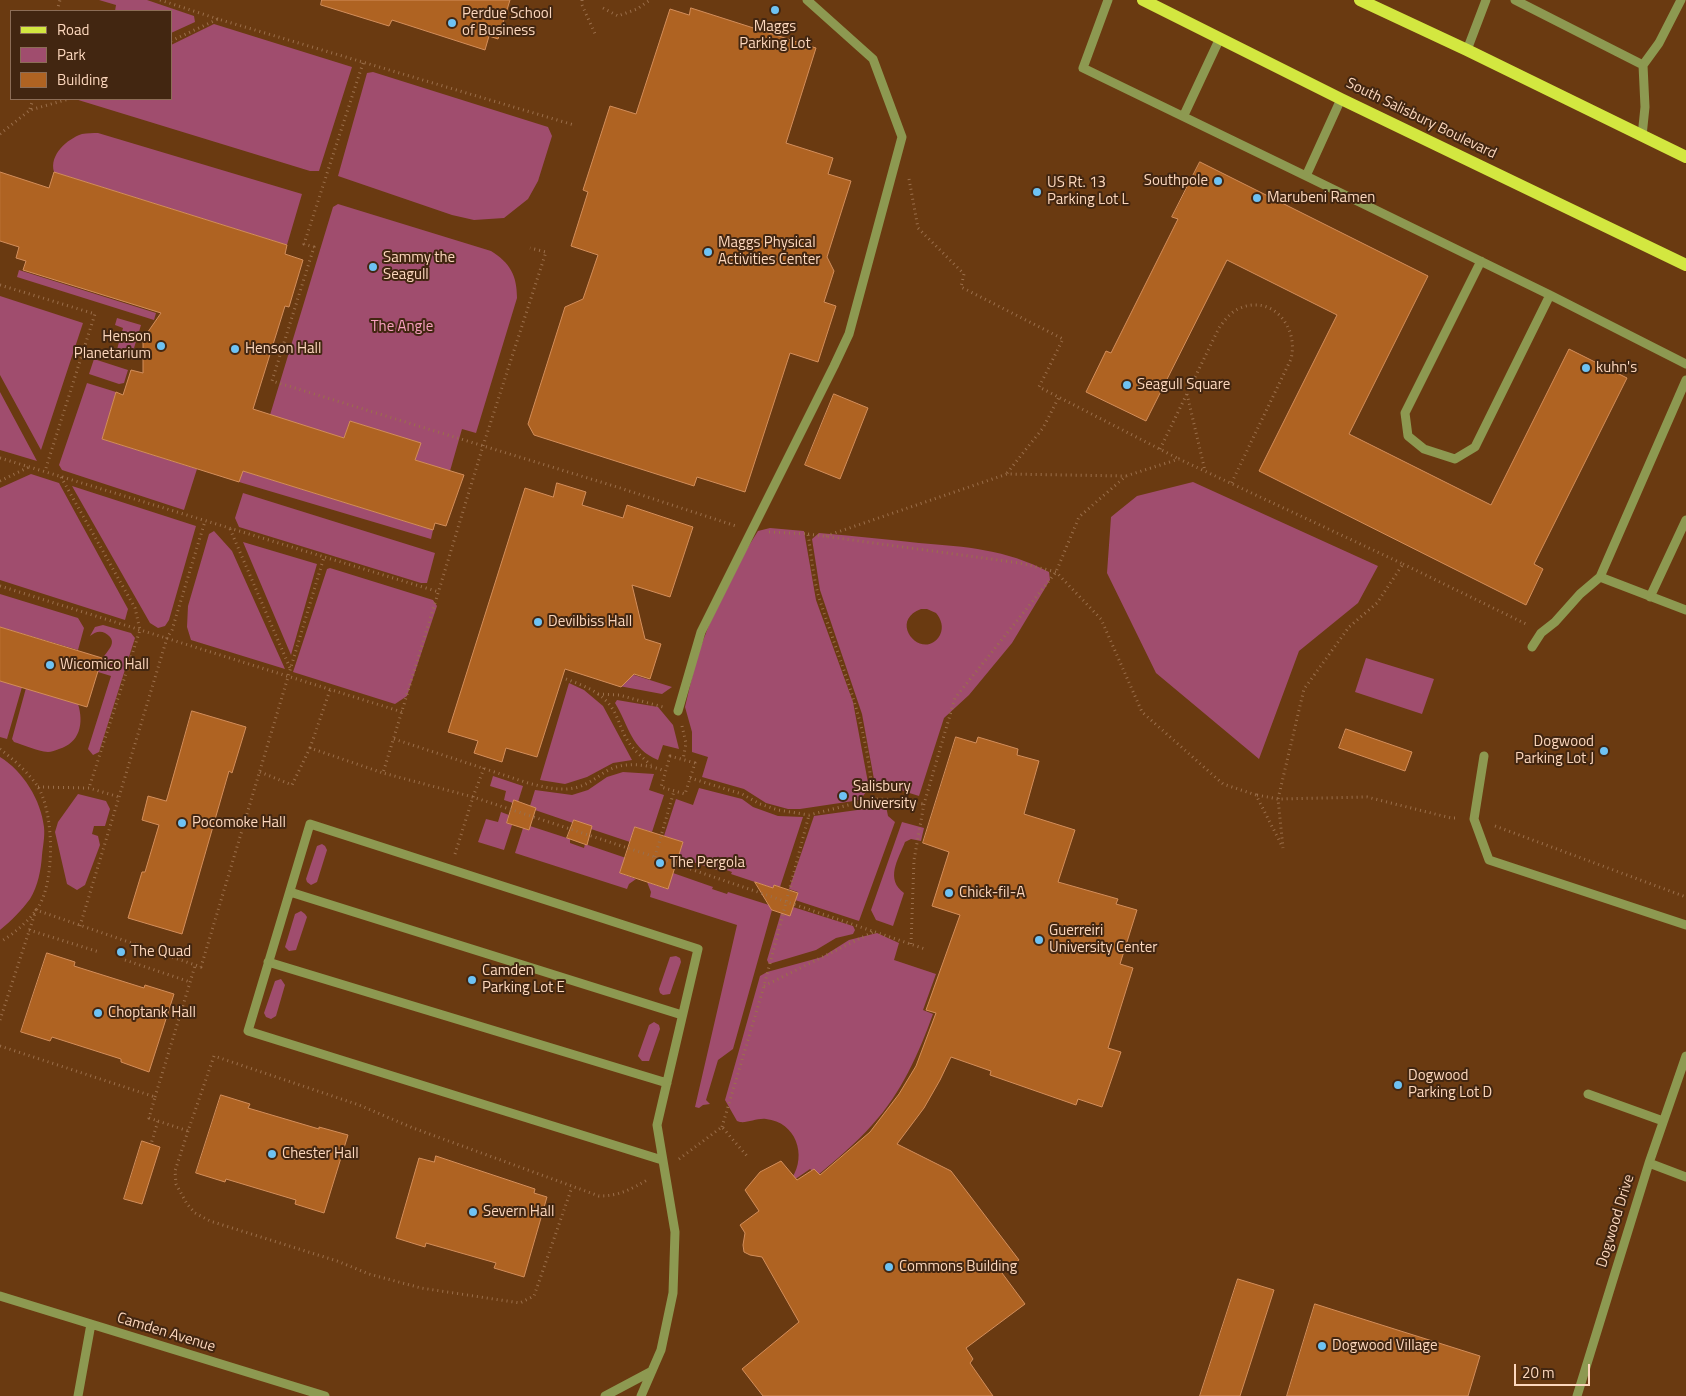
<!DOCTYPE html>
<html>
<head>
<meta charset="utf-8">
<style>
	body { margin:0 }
	#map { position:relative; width:1686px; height:1396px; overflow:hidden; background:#6a3a11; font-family:"Titillium Web",sans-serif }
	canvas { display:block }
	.legend { position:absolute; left:10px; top:10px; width:162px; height:90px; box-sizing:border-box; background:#422611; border:1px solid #8c6d56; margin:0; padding:6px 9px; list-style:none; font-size:15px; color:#fcd7bd }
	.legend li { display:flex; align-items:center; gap:10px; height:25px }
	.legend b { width:25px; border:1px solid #8c6d56 }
	.scale { position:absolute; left:1514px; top:1364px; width:76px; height:22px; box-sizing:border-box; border:2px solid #fcd7bd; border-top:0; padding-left:6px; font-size:15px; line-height:18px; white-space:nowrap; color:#fcd7bd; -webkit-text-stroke:4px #422611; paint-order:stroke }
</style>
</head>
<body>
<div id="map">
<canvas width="1686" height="1396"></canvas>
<ul class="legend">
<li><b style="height:6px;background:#d3e740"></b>Road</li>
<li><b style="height:14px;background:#a04d6e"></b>Park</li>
<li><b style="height:14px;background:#af6322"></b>Building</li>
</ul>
<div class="scale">20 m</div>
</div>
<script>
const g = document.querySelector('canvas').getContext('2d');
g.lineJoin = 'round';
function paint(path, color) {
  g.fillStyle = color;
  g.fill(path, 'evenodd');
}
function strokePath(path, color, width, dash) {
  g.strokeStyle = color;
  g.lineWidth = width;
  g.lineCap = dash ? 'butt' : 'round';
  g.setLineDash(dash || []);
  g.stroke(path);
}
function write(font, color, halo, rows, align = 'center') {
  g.font = font + ' "Titillium Web",sans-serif';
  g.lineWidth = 4;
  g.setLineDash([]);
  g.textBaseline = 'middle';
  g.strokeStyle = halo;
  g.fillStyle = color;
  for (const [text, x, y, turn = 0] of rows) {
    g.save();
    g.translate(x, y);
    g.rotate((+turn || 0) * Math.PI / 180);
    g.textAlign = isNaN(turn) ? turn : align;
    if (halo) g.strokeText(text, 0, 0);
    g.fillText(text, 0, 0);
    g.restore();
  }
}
const green = new Path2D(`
	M99,0h48l47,16 1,6 -24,11v-22h-56l1,-6z
	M214,24l138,43 -33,104h-9l-235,-72h96v-54z
	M373,72l175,55 4,9 -14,45 -10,18 -24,19 -30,2 -22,-5 -114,-39 29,-103z
	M98,133l204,61 -15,51 -233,-73c-5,-17 13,-33 28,-38 5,-1 11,-1 16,-1z
	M338,204l153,47c19,12 26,24 26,47l-41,135 -14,-4 -12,42 -35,-11 5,-17 -70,-22 -6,17 -74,-23 63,-208z
	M19,270l137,43 -2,7 -137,-43z
	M0,296l83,27 -42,127 -41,-75z
	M117,318l24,7 -10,33 -15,-5 7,-25 -8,-3z
	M94,359l34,11 -4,13 -5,1 -30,-10z
	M87,383l29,9 -14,47 95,30 -13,41 -122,-40 -3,-5z
	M0,392l37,69 -37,-11z
	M243,471l190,59 -2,9 -192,-57z
	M31,474l28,9 69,126 -3,11 -125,-40v-92z
	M1193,482l185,84 -20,37 -59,48 -40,108 -103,-86 -49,-100 4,-56 26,-21z
	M72,486l124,40 -27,94 -4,6 -7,2 -8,-5z
	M243,493l192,60 -8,30h-6l-182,-56 -4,-9z
	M770,528l34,3 12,69 37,102 16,86 -9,12 -60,9h-12l-22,-6 -22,-14 -42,-12 6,-20 -16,-5v-20l-7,-25 12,-51 28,-72 33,-53z
	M214,531l18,20 53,118 -94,-29 -4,-13 1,-21 21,-72z
	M819,533c34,3 67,6 100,10 48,4 86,6 130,29l1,8 -38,63 -43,52 -25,23 -25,78 -19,-6 -11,2 -13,-2 -14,-76 -42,-124 -8,-51zM921,609h6l9,4c5,6 8,14 4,22 -16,28 -54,-13 -19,-26z
	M243,542l74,22 -26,91z
	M330,568l103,32 4,6 -30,90 -12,8 -102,-32 34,-103z
	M0,594l78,24 6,10 -6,22 -78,-23z
	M103,625l28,8 4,5 -36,114 -6,3 -5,-6 23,-73 -13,-4c1,-4 2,-8 4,-12 3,-8 19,-18 3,-27 -6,-3 -11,0 -15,3l5,-9z
	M1366,658l68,21 -12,35 -67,-22z
	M631,674l41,13 -10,7 -43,-8z
	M0,681l22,6 -15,52 -7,-2z
	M569,683l15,7 19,16 29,54 -19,3 -26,14 -22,7 -25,-4z
	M26,688l52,16c6,19 2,39 -19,45 -3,1 -8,3 -11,3 -11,-1 -24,-7 -34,-10l-2,-3z
	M617,700l41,7 15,18 6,24 -16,-4 -5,15c-27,-11 -29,-34 -43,-57z
	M0,757c23,14 41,43 44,70 1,9 -1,19 -2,28 -1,15 -4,31 -12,44 -8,11 -19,22 -30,31z
	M623,772l31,2 -5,16 15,5 -12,37 -17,-5 -5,15 -39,-13 -17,-9 -1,3 -38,-13 1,-2 -6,-2 5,-16 37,5 16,-5 19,-13z
	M493,776l30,10 -5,16 -4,-2 -1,3 -9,-3 2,-9 -16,-5z
	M699,788l43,11 11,8 25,9 25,1 -23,70 -5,-2 -2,3 -42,-14 1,-2 -14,-5 -1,3 -39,-13 5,-15 -19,-6 12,-37 17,6z
	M78,794l28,7 4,8 -5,17h-11l-2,8 6,2 2,9 -15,40 -8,5 -10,-6 -12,-52 3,-10z
	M886,806l2,10 7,6 -36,99 -64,-21 3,-8 -9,-3 25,-73z
	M501,812l8,3 -2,8 5,2 -8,25 -26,-8 8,-23 12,3z
	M902,822l22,6 -3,13 -10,-2 -6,3c-7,18 -20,37 -1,51l-11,33 -17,-6 -5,-10z
	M530,826l40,13v4l14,5 1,-4 41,14 -6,15 16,6 -7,5 -2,5 -112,-36 8,-25 6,2z
	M322,844l3,2 2,4 -10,32 -6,3 -4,-3 -1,-3 11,-33z
	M673,873l40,14 -1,2 15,5 1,-2 41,13 3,5 -39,139 -15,11 -12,40 4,4 -7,1 -4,3 -4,-1 42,-182 -87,-28 1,-5 -4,-10 20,7z
	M793,907l60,19 2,4 -2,4 -17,4 -20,12 -47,14 -2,-4 14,-47z
	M301,911l4,3 2,3 -11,33 -7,1 -4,-4 10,-33z
	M877,933l22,10 -5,17 42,14 -13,36 10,4c-14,39 -32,80 -61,111 -16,18 -35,34 -54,50l-8,-6 -16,11 -2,-2c15,-23 4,-56 -26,-59 -9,-1 -18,4 -26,3l-3,-1 -12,-21 35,-124 7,-4 55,-15 27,-17z
	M676,956l4,2 1,4 -11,32 -7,1 -3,-2 -1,-4 11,-32z
	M281,979l4,6 -9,31 -5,3 -5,-2 -2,-4 11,-32z
	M654,1022l5,3 1,4 -11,32h-7l-4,-5 11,-31z`);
const building = new Path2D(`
	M322,0h188l-12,39 -9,-3 -4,14 -93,-30 -3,6 -68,-21z
	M691,8l125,40 -30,95 47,15 -5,16 23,7 -24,76 7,14 -10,31 12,4 -18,56 -28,-9 -45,139 -48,-15 -3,9 -160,-51 -6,-11 37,-117 18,-8 15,-44 -27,-9 17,-54 -5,-2 27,-84 26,8 34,-105 19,6z
	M1200,162l228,114 -79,158 142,71 78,-156 58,29 -93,186 9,5 -17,36 -267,-134 78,-156 -110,-55 -81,161 -60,-29 20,-41 5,2 67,-134 -6,-2z
	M0,172l49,16 5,-16 233,73 -2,9 18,6 -14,47 -4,-1 -32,103 91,29 6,-17 71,22 -6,17 49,15 -18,51 -11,-3 -2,7 -190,-59 -4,11 -137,-43 14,-47 7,3 8,-25 12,3v-34l18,-26 -138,-43 3,-9 -10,-3 3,-11 -19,-6z
	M834,394l34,14 -28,71 -35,-14z
	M557,483l29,9 -4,13 41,13 4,-13 66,22 -23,70 -38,-12 13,54 16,5 -11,35 -16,-5 -13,13 -56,-18 -28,88 -31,-9 -4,14 -28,-9 4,-12 -30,-9 77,-244 28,9z
	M0,627l102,31 -15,49 -87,-26z
	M192,711l54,16 -14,46 -3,-2 -47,163 -54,-16 14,-46h3l14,-47 -17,-5 6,-24 18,5z
	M1346,729l66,23 -7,19 -66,-23z
	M956,737l20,6 2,-6 40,12 -1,6 22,6 -15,53 51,16 -17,52 60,17 -2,5 21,6 -17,54 13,4 -25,80 13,4 -19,55 -24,-8 -2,6 -86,-30 1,-4 -40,-14 -11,23 -16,28 -27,36 54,27 68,89 -17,13 23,31 -59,44 7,11 -3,4 23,33h-230l-21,-27 57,-47 -37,-65 -12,-2 -6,-3 -1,-7 2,-12 -5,-8 19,-14 -14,-21 15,-18 21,-11 16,19 17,-11 6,6 50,-43 29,-38 17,-28 20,-53 -10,-3 34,-95 -28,-9 17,-54 -26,-9z
	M514,800l22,8 -7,22 -22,-7z
	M574,820l18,6 -5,19 -20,-7z
	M635,827l48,15 -15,47 -48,-16z
	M755,882l18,6 1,-3 24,8 -8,23 -18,-6z
	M47,953l28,9 -1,4 70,22 1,-3 29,9 -25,78 -28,-10v-3l-69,-22 -2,4 -29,-9z
	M221,1095l29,9 -2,4 71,21v-2l29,8 -24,78 -29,-9 1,-4 -70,-21 -1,3 -29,-9z
	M142,1141l18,6 -18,57 -18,-5z
	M436,1156l99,33 -1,4 13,4 -23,80 -30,-9 2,-5 -70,-20 -1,4 -29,-9 23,-80 15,4z
	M1238,1279l36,11 -34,106h-40z
	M1315,1304l165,52 -12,40h-181z`);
const path = new Path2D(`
	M160,0l58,19
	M582,0v5l14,31
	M603,8l15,8 19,-7 13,-9
	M57,11l3,-11
	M171,41l47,-22 356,106
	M363,63l-59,181 10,3 -42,134 345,106 119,39
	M30,109l3,-10
	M0,134l30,-24 39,-11
	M909,179l9,49 46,46 -3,13 102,52 -24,48 140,72
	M0,285l95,29 -50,157
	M1187,394l18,77
	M1160,449l59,-121c5,-7 11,-15 19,-19 34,-16 61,18 53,50l-60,125
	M0,458l439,134
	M1007,473l36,-45 16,-31
	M61,477l74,131 5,22 -51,158
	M0,481l29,-14
	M230,529l60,139
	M769,532l39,2c3,19 5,41 10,60 21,68 52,133 54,205
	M808,534l212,29 36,9 45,47 41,93 81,72 33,11 25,49
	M826,536l181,-62 119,2
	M1403,564l123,60
	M0,586l402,126
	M566,679c13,5 28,10 38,20 12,10 14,23 21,37 6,12 16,20 26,29
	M598,694l21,1 44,12
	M682,726l4,17 -3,17
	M394,739l134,44c16,4 33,9 50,4 10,-3 18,-9 27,-15 17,-11 42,-8 60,-1
	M310,748l20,-58
	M0,749c13,10 29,24 38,38 16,26 17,92 1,119 -8,13 -25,28 -39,36
	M670,756l25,7 -10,31 -24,-7z
	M484,768l-11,29 182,60 270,92
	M260,772l32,13 18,-37 73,25
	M690,778l52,16 18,10 18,6 31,5 63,-16h13l39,5
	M38,787l51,1 30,9
	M1257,795l21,4 89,-2 84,21h7
	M1495,826l191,71
	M455,854l18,-57 -90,-24 100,-327 63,-194 -16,-4
	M655,857l19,-66
	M80,926l87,-288 5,-8 33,-109
	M29,930l70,22
	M911,944l3,-84 10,-56 31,-106 101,-126 23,-55 47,-41 53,-17 224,105 -26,39 -28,24 -45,62 -26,110 5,49
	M125,960l65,22
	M764,986l109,-54
	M0,1020l36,-110 165,57 123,-410
	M0,1046l155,51 -6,21 9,3 -7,23
	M155,1097l40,-131
	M158,1121l30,10 26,-75 145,49 54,23 186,68c21,0 32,-7 50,-17
	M722,1127l42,-141 45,-171
	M188,1131l-13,40 1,13 11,20 8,9 15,8 127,40 32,13 52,14 99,15 14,-7 38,-109
	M679,1159l43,-32 25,29`);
const minor = new Path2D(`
	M1108,0l-25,68 223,108
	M1515,0l128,65 16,-22 22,-43
	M1467,50l19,-50
	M1341,99l-35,77 244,119 136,69
	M1184,115l36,-77
	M1642,136l3,-29 -2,-42
	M1481,261l-76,152 3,23 16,13 31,10 20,-12 75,-152
	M1686,380l-86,197 86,33
	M1650,597l36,-77
	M1532,647l9,-14 14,-11 25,-28 20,-17
	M678,711l23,-79 133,-266 15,-32 53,-197 -29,-78 -66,-59
	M1484,756l-10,63 15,41 197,65
	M290,892l392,123
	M268,962l399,121
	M1588,1094l75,27
	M1649,1163l37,14
	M0,1296l325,100
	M78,1396l13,-72
	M605,1396l47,-25
	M641,1396l20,-46 12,-57 2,-61 -18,-107 41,-176 -388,-125 -62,207 414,129
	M1577,1396l72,-233 37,-107`);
const major = new Path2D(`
	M1143,0l198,99 345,166
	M1360,0l107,50 219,107`);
const markers = [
	[775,10,5,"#6ec2f3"],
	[452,23,5,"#6ec2f3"],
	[1218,181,5,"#6ec2f3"],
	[1037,192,5,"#6ec2f3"],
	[1257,198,5,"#6ec2f3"],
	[708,252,5,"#6ec2f3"],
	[373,267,5,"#6ec2f3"],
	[161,346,5,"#6ec2f3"],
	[235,349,5,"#6ec2f3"],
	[1586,368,5,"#6ec2f3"],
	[1127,385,5,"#6ec2f3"],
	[538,622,5,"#6ec2f3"],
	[50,665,5,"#6ec2f3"],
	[1604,751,5,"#6ec2f3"],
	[843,796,5,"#6ec2f3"],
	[182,823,5,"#6ec2f3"],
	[660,863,5,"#6ec2f3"],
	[949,893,5,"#6ec2f3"],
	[1039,940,5,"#6ec2f3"],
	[121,952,5,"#6ec2f3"],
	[472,980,5,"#6ec2f3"],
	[98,1013,5,"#6ec2f3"],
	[1398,1085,5,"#6ec2f3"],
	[272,1154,5,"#6ec2f3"],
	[473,1212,5,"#6ec2f3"],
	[889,1267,5,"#6ec2f3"],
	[1322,1346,5,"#6ec2f3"]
];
const poiNames = [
	["Perdue School",462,14],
	["of Business",462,31],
	["Maggs",775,27,"center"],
	["Parking Lot",775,44,"center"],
	["Southpole",1208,181,"right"],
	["US Rt. 13",1047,183],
	["Parking Lot L",1047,200],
	["Marubeni Ramen",1267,198],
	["Maggs Physical",718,243],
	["Activities Center",718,260],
	["Sammy the",383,258],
	["Seagull",383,275],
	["Henson",151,337,"right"],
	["Planetarium",151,354,"right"],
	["Henson Hall",245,349],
	["kuhn's",1596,368],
	["Seagull Square",1137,385],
	["Devilbiss Hall",548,622],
	["Wicomico Hall",60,665],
	["Dogwood",1594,742,"right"],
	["Parking Lot J",1594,759,"right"],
	["Salisbury",853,787],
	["University",853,804],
	["Pocomoke Hall",192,823],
	["The Pergola",670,863],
	["Chick-fil-A",959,893],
	["Guerreiri",1049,931],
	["University Center",1049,948],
	["The Quad",131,952],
	["Camden",482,971],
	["Parking Lot E",482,988],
	["Choptank Hall",108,1013],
	["Dogwood",1408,1076],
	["Parking Lot D",1408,1093],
	["Chester Hall",282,1154],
	["Severn Hall",483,1212],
	["Commons Building",899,1267],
	["Dogwood Village",1332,1346]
];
const streetNames = [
	["South Salisbury Boulevard",1421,119,26],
	["Dogwood Drive",1616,1221,-73],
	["Camden Avenue",166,1333,17]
];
const parkNames = [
	["The Angle",402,327]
];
paint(green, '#a04d6e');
paint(building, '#af6322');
strokePath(building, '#d38e5b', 1);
strokePath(path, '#9b6f4b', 3, [1, 4]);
strokePath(minor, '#8d9951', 9);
strokePath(major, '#d3e740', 12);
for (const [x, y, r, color] of markers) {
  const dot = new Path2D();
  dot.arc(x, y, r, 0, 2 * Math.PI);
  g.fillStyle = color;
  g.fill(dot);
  strokePath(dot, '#422611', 2);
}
write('15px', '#fcd7bd', '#422611', poiNames, 'left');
write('15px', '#fcd7bd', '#422611', streetNames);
write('15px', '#f9a1c1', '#422611', parkNames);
</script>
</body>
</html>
